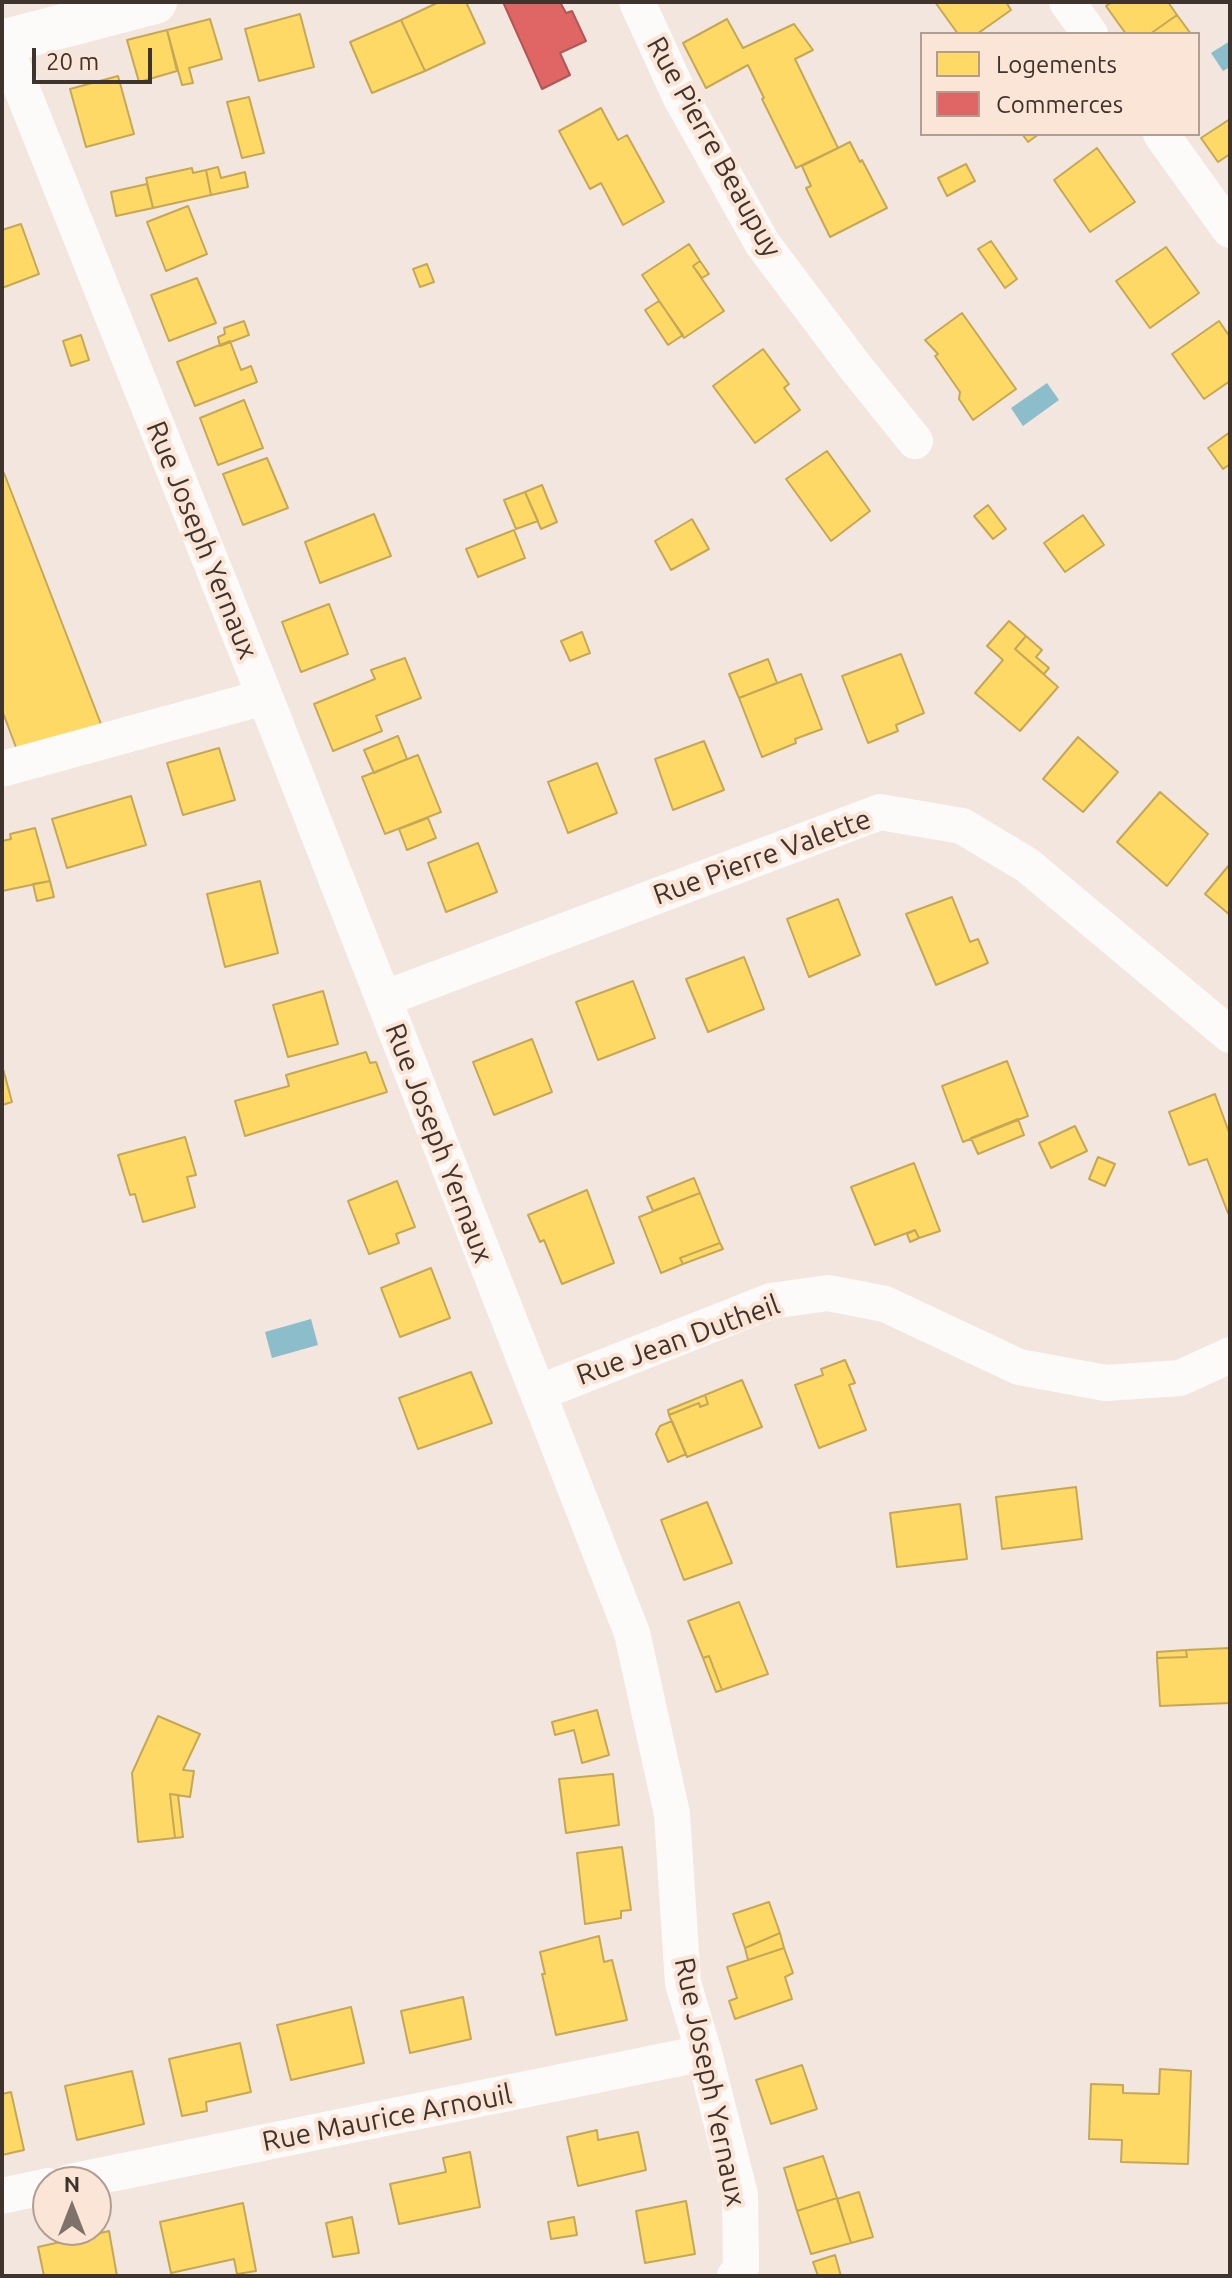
<!DOCTYPE html>
<html>
<head>
<meta charset="utf-8">
<style>
	body { margin:0 }
	#map { position:relative; width:1232px; height:2278px; overflow:hidden; background:#f3e6de; font-family:Ubuntu,sans-serif }
	canvas { display:block }
	.frame { position:absolute; inset:0; border:4px solid #3f342d; pointer-events:none }
	.legend { position:absolute; left:920px; top:32px; width:280px; height:104px; box-sizing:border-box; background:#fbe5d6; border:2px solid #b09e92; margin:0; padding:10px 14px; list-style:none; font-size:24px; color:#3f342d }
	.legend li { display:flex; align-items:center; gap:16px; height:40px }
	.legend b { width:40px; border:2px solid #b09e92 }
	.north { position:absolute; left:32px; top:2166px; width:80px; height:80px; box-sizing:border-box; background:#fbe5d6; border:2px solid #b09e92; border-radius:50%; rotate:0deg; font-size:22px; font-weight:700; line-height:32px; text-align:center; color:#3f342d }
	.north::after { content:''; display:block; margin:auto; width:28px; height:36px; background:#7e726b; clip-path:polygon(50% 0,100% 100%,50% 72%,0 100%) }
	.scale { position:absolute; left:32px; top:48px; width:120px; height:36px; box-sizing:border-box; border:4px solid #3f342d; border-top:0; padding-left:10px; font-size:24px; line-height:28px; white-space:nowrap; color:#3f342d; -webkit-text-stroke:6px #fbe5d6; paint-order:stroke }
</style>
</head>
<body>
<div id="map">
<canvas width="1232" height="2278"></canvas>
<div class="frame"></div>
<ul class="legend">
<li><b style="height:22px;background:#ffd966"></b>Logements</li>
<li><b style="height:22px;background:#e06666"></b>Commerces</li>
</ul>
<div class="north">N</div>
<div class="scale">20 m</div>
</div>
<script>
const g = document.querySelector('canvas').getContext('2d');
g.lineJoin = 'round';
function paint(path, color) {
  g.fillStyle = color;
  g.fill(path, 'evenodd');
}
function strokePath(path, color, width, dash) {
  g.strokeStyle = color;
  g.lineWidth = width;
  g.lineCap = dash ? 'butt' : 'round';
  g.setLineDash(dash || []);
  g.stroke(path);
}
function write(font, color, halo, rows, align = 'center') {
  g.font = font + ' Ubuntu,sans-serif';
  g.lineWidth = 8;
  g.setLineDash([]);
  g.textBaseline = 'middle';
  g.strokeStyle = halo;
  g.fillStyle = color;
  for (const [text, x, y, turn = 0] of rows) {
    g.save();
    g.translate(x, y);
    g.rotate((+turn || 0) * Math.PI / 180);
    g.textAlign = isNaN(turn) ? turn : align;
    if (halo) g.strokeText(text, 0, 0);
    g.fillText(text, 0, 0);
    g.restore();
  }
}
const water = new Path2D(`
	M1230,41v26l-7,4 -12,-18z
	M1047,383l12,17 -36,26 -12,-18z
	M311,1319l7,26 -46,13 -7,-26z`);
const homes = new Path2D(`
	M439,2h27l19,41 -60,28 -24,-51z
	M935,2h71l5,8 -34,24h-19z
	M1112,2h56l9,13 -27,19h-24l-20,-28z
	M300,14l14,53 -55,14 -14,-52z
	M1177,15l14,19h-41z
	M210,19l12,40 -33,9 4,15 -11,2 -15,-55z
	M727,19l16,29 51,-24 19,26 -18,9 43,89 -42,20 -34,-69 2,-1 -16,-33 -42,23 -23,-45z
	M401,20l24,51 -53,22 -22,-51z
	M167,30l10,41 -38,11 -12,-42z
	M118,76l16,58 -48,13 -16,-58z
	M249,97l15,56 -22,5 -15,-56z
	M601,108l17,32 9,-5 37,67 -41,23 -22,-42 -11,6 -31,-58z
	M1230,119v35l-12,8 -17,-24z
	M1022,134h17l-11,8z
	M850,142l10,20 2,-2 25,48 -57,29 -24,-49 5,-2 -9,-20z
	M1097,148l38,54 -45,30 -36,-52z
	M966,164l9,17 -28,15 -9,-18z
	M218,167l3,11 24,-6 3,15 -37,8 -5,-25z
	M192,168l1,5 13,-3 5,25 -58,13 -7,-30z
	M147,184l6,24 -37,8 -5,-24z
	M188,206l19,48 -41,17 -19,-49z
	M21,224l18,50 -37,14v-58z
	M991,241l26,38 -12,9 -27,-39z
	M689,244l11,17 -7,5 31,45 -40,27 -42,-63z
	M1166,247l33,46 -49,35 -34,-47z
	M700,261l9,13 -7,4 -9,-12z
	M427,264l7,18 -14,5 -7,-18z
	M197,278l19,45 -47,18 -18,-46z
	M659,301l24,34 -15,10 -23,-35z
	M962,313l54,76 -43,31 -14,-21 1,-7 -25,-36 3,-2 -13,-14z
	M244,321l5,14 -29,11 -2,-9 7,-3 -1,-6z
	M1219,321l11,16v44l-26,18 -32,-45z
	M81,335l8,25 -18,6 -8,-25z
	M230,341l11,29 10,-4 6,16 -62,24 -18,-44z
	M763,349l26,35 -5,4 16,22 -45,33 -42,-57z
	M244,400l19,48 -45,17 -18,-47z
	M1230,432v32l-7,5 -15,-21z
	M827,451l43,60 -39,30 -45,-62z
	M267,458l21,50 -45,17 -20,-51z
	M4,473l102,264 -86,21 -18,-48v-236z
	M542,485l15,37 -16,7 -16,-37z
	M525,492l13,29 -22,8 -12,-29z
	M988,505l18,24 -13,10 -19,-23z
	M374,514l17,42 -71,27 -15,-41z
	M1083,515l21,30 -39,27 -21,-29z
	M692,519l17,30 -38,21 -16,-29z
	M514,530l11,28 -47,19 -12,-28z
	M329,604l19,50 -47,18 -19,-50z
	M1009,621l17,15 -11,13 43,38 -38,44 -45,-38 28,-33 -16,-14z
	M582,632l8,21 -20,8 -9,-20z
	M1026,636l16,14 -6,7 13,11 -5,6 -29,-25z
	M901,654l23,59 -28,12 2,6 -30,12 -26,-67z
	M405,658l16,40 -45,18 6,15 -49,20 -19,-47 61,-25 -4,-9z
	M768,659l9,24 -38,15 -10,-24z
	M801,674l21,55 -27,10 1,4 -34,14 -23,-59z
	M398,736l9,23 -33,14 -10,-23z
	M1078,737l40,35 -35,40 -40,-33z
	M704,741l20,49 -51,20 -18,-51z
	M219,748l16,52 -52,15 -16,-52z
	M418,755l23,57 -56,22 -23,-57z
	M597,763l20,50 -49,20 -20,-51z
	M1160,792l48,42 -41,52 -50,-44z
	M131,796l15,49 -79,23 -15,-49z
	M428,818l8,20 -29,12 -8,-21z
	M35,828l15,53 -48,10v-50l9,-2 -1,-5z
	M478,843l19,49 -51,20 -18,-49z
	M1230,864v51l-25,-21z
	M50,881l4,16 -17,4 -4,-17z
	M260,881l18,72 -53,14 -18,-73z
	M952,897l18,45 8,-3 10,24 -52,22 -30,-71z
	M838,899l22,56 -51,22 -22,-58z
	M744,957l20,52 -56,23 -22,-53z
	M633,981l22,57 -57,22 -22,-58z
	M323,991l15,53 -50,13 -15,-52z
	M532,1039l20,53 -58,23 -21,-53z
	M366,1052l4,11 6,-1 11,30 -142,44 -10,-35 54,-15 -3,-11z
	M1007,1061l21,55 -65,26 -21,-56z
	M2,1065l10,37 -10,3z
	M1215,1094l15,41v77l-2,1 -21,-54 -18,6 -20,-53z
	M1018,1119l6,16 -46,19 -7,-16z
	M1075,1126l12,25 -36,17 -12,-25z
	M185,1137l11,38 -9,2 8,30 -52,15 -8,-28 -5,1 -12,-40z
	M1098,1157l17,7 -10,22 -16,-7z
	M914,1163l26,68 -21,7 -4,-8 -40,15 -24,-58z
	M694,1178l6,15 -47,18 -6,-14z
	M397,1181l18,46 -19,7 3,9 -30,11 -21,-53z
	M587,1190l27,73 -52,21 -18,-44 -4,2 -12,-27z
	M700,1193l20,50 -40,15 3,6 -22,9 -22,-56z
	M915,1230l4,8 -9,4 -3,-8z
	M720,1243l3,6 -40,15 -3,-6z
	M431,1268l19,50 -50,19 -19,-49z
	M845,1360l10,23 -6,2 17,45 -47,18 -24,-63 28,-10 -2,-6z
	M471,1372l21,51 -74,26 -19,-51z
	M742,1380l20,47 -75,30 -18,-42 30,-12 1,4 8,-3 -3,-9z
	M705,1395l3,9 -8,3 -1,-4 -30,12 -1,-5z
	M672,1421l14,33 -18,8 -12,-28 4,-8z
	M1076,1487l6,52 -80,10 -6,-52z
	M707,1502l25,61 -48,17 -23,-60z
	M960,1504l7,55 -70,8 -7,-54z
	M739,1602l29,72 -46,16 -13,-34 -6,2 -15,-37z
	M1230,1648v55l-70,3 -3,-48 30,-1 -1,-7z
	M1186,1650l1,7 -30,1v-6z
	M709,1656l13,34 -6,2 -13,-34z
	M597,1710l12,45 -27,8 -8,-33 -19,5 -3,-13z
	M158,1716l42,18 -17,36 11,1 -4,26 -20,-3 5,44 -37,4 -6,-69z
	M613,1774l6,51 -53,8 -7,-54z
	M170,1794l8,1 5,42 -8,1z
	M622,1847l9,63 -10,1v7l-36,6 -8,-71z
	M769,1902l11,31 -35,15 -12,-34z
	M780,1933l4,15 -36,12 -3,-12z
	M599,1936l5,26 8,-2 15,60 -71,15 -14,-61h3l-5,-22z
	M784,1948l9,25 -8,4 7,22 -57,20 -6,-18 8,-3 -10,-31z
	M463,1997l8,42 -61,14 -9,-42z
	M351,2007l13,56 -73,17 -14,-55z
	M240,2043l11,49 -45,10 1,9 -25,5 -13,-57z
	M802,2065l15,44 -46,15 -15,-44z
	M1160,2069l31,2 -3,93 -67,-2 1,-22 -33,-1 2,-55 32,1v8l36,1z
	M132,2071l12,53 -67,16 -12,-54z
	M11,2092l13,58 -22,5v-61z
	M597,2130l1,10 40,-8 8,38 -68,16 -11,-49z
	M470,2152l10,55 -81,17 -9,-40 56,-12 -3,-14z
	M823,2156l14,42 -40,13 -13,-43z
	M859,2192l14,45 -22,6 -14,-44z
	M837,2198l14,45 -40,11 -14,-43z
	M686,2201l9,53 -50,9 -9,-52z
	M243,2203l13,68 -19,3 -3,-15 -63,14 -11,-51z
	M352,2217l7,36 -26,4 -7,-34z
	M574,2217l3,18 -26,4 -3,-17z
	M109,2231l8,45h-73l-6,-29z
	M835,2255l6,21h-23l-5,-14z`);
const shops = new Path2D(`
	M503,2h57l6,11 6,-2 14,30 -26,12 10,22 -28,14z`);
const minor = new Path2D(`
	M637,2l43,94 82,147 91,121 62,77
	M1067,2l23,32
	M3,42l262,655 367,936 40,181 11,169 21,70 36,142 1,73 -6,8
	M1161,134l69,96
	M2,769l263,-72
	M383,999l497,-187 82,14 65,39 203,170
	M538,1393l233,-92 57,-8 57,11 134,63 87,16 74,-5 50,-23
	M70,2182l634,-129
	M2,2196l46,-10`);
const secondary = new Path2D(`
	M2,42l153,-40`);
const streetNames = [
	["Rue Pierre Beaupuy",714,147,61],
	["Rue Joseph Yernaux",202,540,68],
	["Rue Pierre Valette",762,857,-20],
	["Rue Joseph Yernaux",439,1143,69],
	["Rue Jean Dutheil",678,1340,-20],
	["Rue Joseph Yernaux",710,2082,78],
	["Rue Maurice Arnouil",387,2118,-11]
];
paint(water, '#8bbdcb');
paint(homes, '#ffd966');
strokePath(homes, '#c5a855', 2);
paint(shops, '#e06666');
strokePath(shops, '#b05755', 2);
strokePath(minor, '#fdfbfa', 36);
strokePath(secondary, '#fdfbfa', 44);
write('28px', '#3f342d', '#fbe5d6', streetNames);
</script>
</body>
</html>
